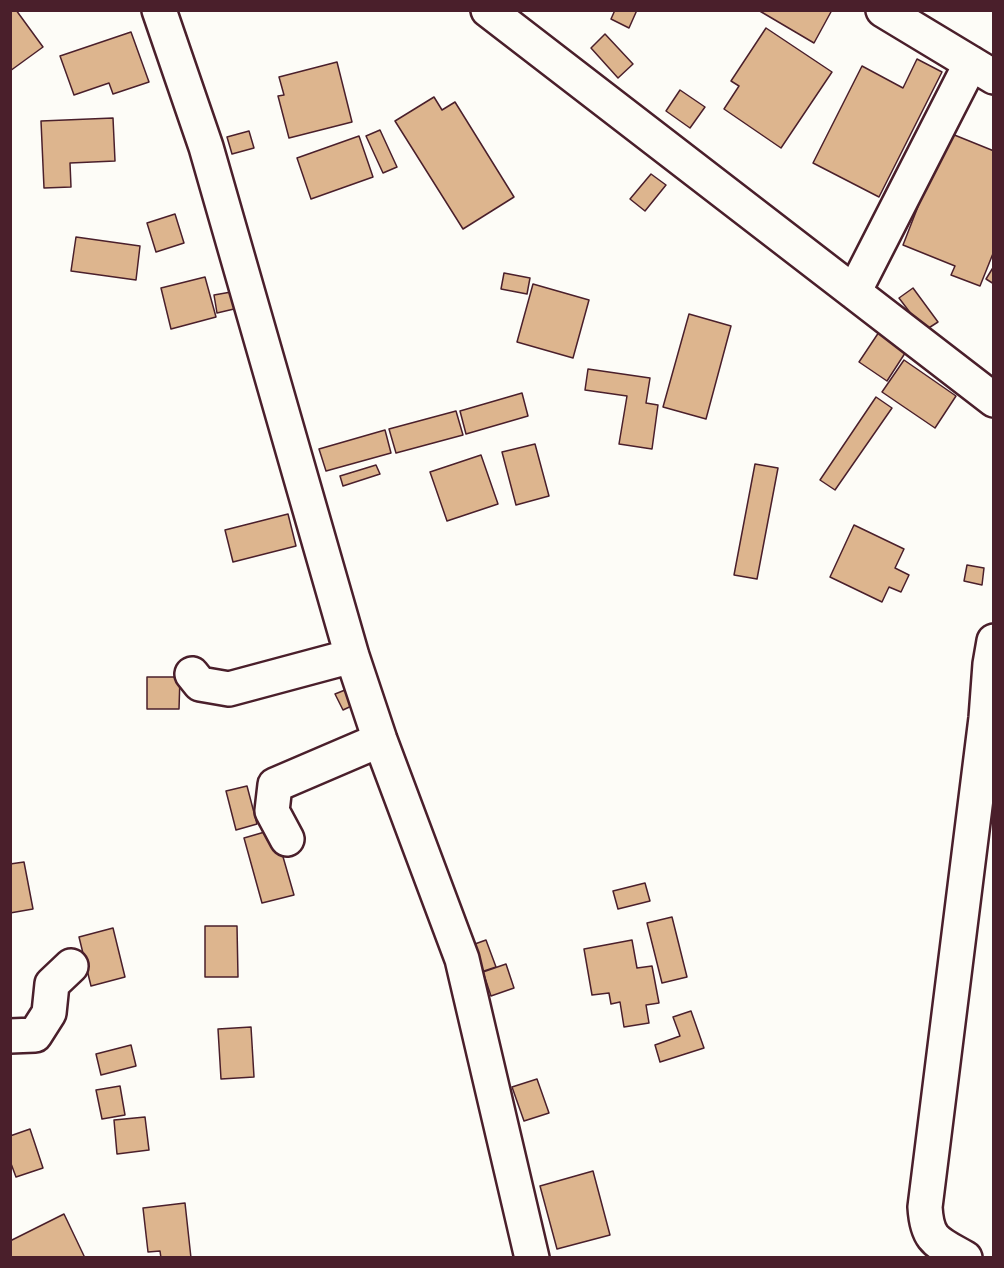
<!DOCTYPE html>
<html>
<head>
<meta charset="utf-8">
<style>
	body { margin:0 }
	#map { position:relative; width:1004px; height:1268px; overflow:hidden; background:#fdfcf7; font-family:Pangolin,sans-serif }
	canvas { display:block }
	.frame { position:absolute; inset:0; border:12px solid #4a1f2b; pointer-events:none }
</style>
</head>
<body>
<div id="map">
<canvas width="1004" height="1268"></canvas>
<div class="frame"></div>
</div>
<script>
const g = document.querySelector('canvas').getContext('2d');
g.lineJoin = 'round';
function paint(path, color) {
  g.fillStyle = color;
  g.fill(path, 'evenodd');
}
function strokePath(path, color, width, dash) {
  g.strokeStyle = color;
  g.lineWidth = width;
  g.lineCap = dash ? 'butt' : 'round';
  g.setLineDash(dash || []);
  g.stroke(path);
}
const building = new Path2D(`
	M10,10h6l27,37 -33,24z
	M615,10h22l-8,18 -18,-9z
	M758,10h74l-18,33z
	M766,28l66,44 -51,76 -57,-39 15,-23 -8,-5z
	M131,32l18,50 -36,12 -4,-11 -35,12 -14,-39z
	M605,34l28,30 -15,14 -27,-30z
	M917,59l25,13 -63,125 -66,-34 49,-97 41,22z
	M337,62l15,60 -63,16 -11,-42 6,-1 -5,-18z
	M680,90l25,17 -15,21 -24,-17z
	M434,97l8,13 13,-8 59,95 -51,32 -68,-108z
	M113,118l2,43 -45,2 1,24 -27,1 -3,-67z
	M380,130l17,37 -14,6 -17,-37z
	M249,131l5,17 -22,6 -5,-17z
	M947,132l47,19v100l-14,35 -29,-11 4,-9 -52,-21z
	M359,136l14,41 -62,22 -14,-41z
	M651,174l15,11 -21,26 -15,-12z
	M175,214l9,29 -28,9 -9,-29z
	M76,237l64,9 -4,34 -65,-9z
	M994,266v18l-8,-5z
	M504,273l26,5 -3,16 -26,-5z
	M205,277l11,40 -45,12 -10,-41z
	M533,284l56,16 -16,58 -56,-16z
	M913,288l25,34 -14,9 -25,-33z
	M231,292l3,17 -17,4 -3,-18z
	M689,314l42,12 -25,93 -43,-12z
	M881,329l28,18 -22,34 -28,-19z
	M904,360l52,36 -21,32 -53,-36z
	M588,369l62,9 -4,25 12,2 -6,44 -33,-5 8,-48 -42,-6z
	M522,393l6,23 -62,18 -6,-23z
	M876,397l16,11 -57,82 -15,-10z
	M456,411l7,24 -67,18 -7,-24z
	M385,430l6,23 -65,18 -7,-22z
	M535,444l14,52 -33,9 -14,-53z
	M481,455l17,49 -51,17 -17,-49z
	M755,464l23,4 -21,111 -23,-4z
	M376,465l4,9 -37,12 -3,-10z
	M288,514l8,32 -63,16 -8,-32z
	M854,525l50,24 -9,19 14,7 -8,17 -12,-5 -7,15 -52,-25z
	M967,565l17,3 -2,17 -18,-4z
	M147,677h33l-1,32h-32z
	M350,688l8,15 -15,7 -8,-16z
	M247,786l10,38 -21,6 -10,-39z
	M275,829l19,66 -32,8 -18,-65z
	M24,862l9,47 -23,4v-49z
	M645,883l5,18 -32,8 -5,-18z
	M672,917l15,60 -25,6 -15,-60z
	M205,926h32l1,51h-33z
	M113,928l12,49 -34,9 -12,-49z
	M486,940l10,27 -15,5 -9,-27z
	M632,940l5,28 15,-2 7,37 -13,2 3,18 -25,4 -4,-25 -9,2 -2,-11 -17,2 -8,-46z
	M506,964l8,24 -23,8 -8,-24z
	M691,1011l13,37 -44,14 -5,-17 25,-9 -7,-19z
	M251,1027l3,50 -33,2 -3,-50z
	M131,1045l5,21 -35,9 -5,-21z
	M537,1079l12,34 -25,8 -12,-34z
	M120,1086l5,29 -23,4 -6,-29z
	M145,1117l4,33 -32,4 -3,-34z
	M30,1129l13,39 -27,9 -6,-16v-25z
	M593,1171l17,64 -53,14 -17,-63z
	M185,1203l6,55h-30l-1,-7 -12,1 -5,-44z
	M64,1214l21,44h-75v-17z`);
const minor = new Path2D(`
	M159,10l47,137 146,509 28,84 82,219 70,299
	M488,10l506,390
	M883,10l111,67
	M854,292l117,-229
	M192,674l8,10 29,5 123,-33
	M287,839l-15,-28 3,-26 105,-45
	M10,1036l25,-1 14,-22 3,-29 19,-18
	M965,1258c-28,-16 -38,-17 -40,-51l61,-489 4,-54 4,-23`);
paint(building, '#ddb58e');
strokePath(building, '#4a1f2b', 1.5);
strokePath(minor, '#4a1f2b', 38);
strokePath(minor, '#fdfcf7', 33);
</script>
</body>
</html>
